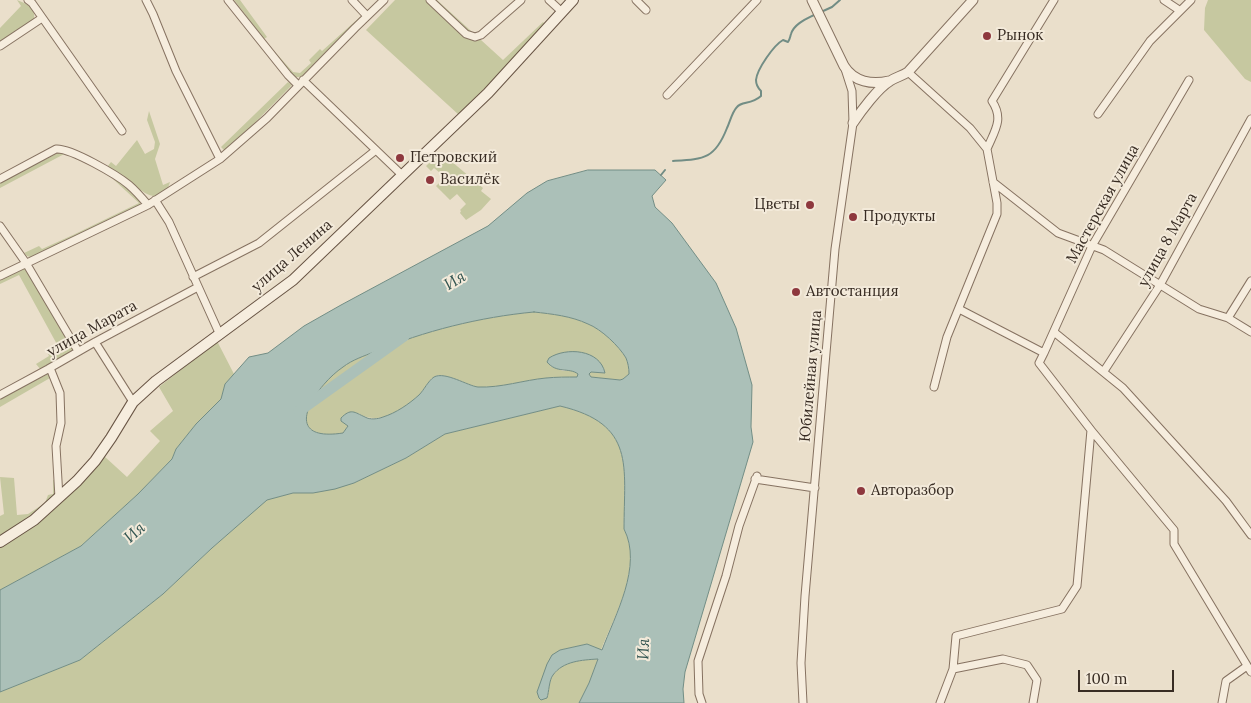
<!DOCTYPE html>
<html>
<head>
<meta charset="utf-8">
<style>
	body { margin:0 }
	#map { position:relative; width:1251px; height:703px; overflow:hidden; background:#eadfcb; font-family:Lora,serif }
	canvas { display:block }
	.scale { position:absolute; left:1078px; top:670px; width:96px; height:22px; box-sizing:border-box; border:2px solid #382c23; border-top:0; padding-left:6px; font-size:15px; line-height:18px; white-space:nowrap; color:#382c23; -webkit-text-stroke:4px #f3eada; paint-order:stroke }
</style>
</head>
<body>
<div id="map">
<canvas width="1251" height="703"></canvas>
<div class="scale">100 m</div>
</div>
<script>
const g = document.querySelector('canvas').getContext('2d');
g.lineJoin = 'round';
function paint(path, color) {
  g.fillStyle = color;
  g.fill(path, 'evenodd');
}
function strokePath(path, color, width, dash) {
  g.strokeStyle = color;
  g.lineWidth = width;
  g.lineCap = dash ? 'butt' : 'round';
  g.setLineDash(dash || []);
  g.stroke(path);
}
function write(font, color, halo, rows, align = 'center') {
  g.font = font + ' Lora,serif';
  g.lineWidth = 4;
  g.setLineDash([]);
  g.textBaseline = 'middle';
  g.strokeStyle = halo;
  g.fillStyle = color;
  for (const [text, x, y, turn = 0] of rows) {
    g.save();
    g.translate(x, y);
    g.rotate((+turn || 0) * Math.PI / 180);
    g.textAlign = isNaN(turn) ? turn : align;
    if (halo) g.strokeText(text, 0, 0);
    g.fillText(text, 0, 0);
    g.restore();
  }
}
const green = new Path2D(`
	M17,0c10,4 19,7 17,20l-34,23v-15l21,-22z
	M234,0h6l27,37 -3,2z
	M395,0h42l66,60 40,-38 3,3 -87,90 -93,-85z
	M1208,0h43v82l-6,-3 -41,-49 1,-22z
	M361,16l2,1 -62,60h-6l-4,-4 -25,-31 27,30 7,1 11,-10 -2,-3 11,-11 2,2z
	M288,82l4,3 -64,65h-4l-3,-3z
	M149,111l11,33 -5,15 8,26 7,-3 -3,9c-8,5 -13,7 -22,2l-38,-26 4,-5 5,4 21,-26 8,14 9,-5 1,-7 -8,-22z
	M62,151l6,1 -68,36v-6z
	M438,155l4,1 7,6 2,-1 32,27 -2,3 10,8 -10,11 -15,10 -6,-7 1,-2 -1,-1 6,-6 -9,-10 -7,6 -14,-14 9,-9 -11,-9 -3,3 -5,-5z
	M113,179l12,6 16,16 -1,5 -107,52 -6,-2 -3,-3 15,-7 3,3 31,-14 66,-32z
	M24,267l3,1 47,80v3l-33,19 -5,-6 13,-8 -1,-2 11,-6 -40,-73 -19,9v-4z
	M534,312c18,2 37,4 54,12 13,5 31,22 38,34 2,5 3,10 3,16l-6,5 -3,1 -29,-3 -2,-3 2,-2 14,1c-2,-9 -8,-13 -16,-18l-39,11 13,5 10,-1 6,4 -2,3c-10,0 -20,0 -31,1 -22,2 -45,10 -68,9 -10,-1 -33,-16 -44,-10 -6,4 -10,13 -15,18 -15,14 -41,32 -61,18l-13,10 3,3 -5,7c-66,10 -28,-47 0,-66 9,-7 21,-11 31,-15 50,-21 106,-35 160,-40z
	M217,341l17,33 -9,10 -4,15 -25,25 -20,25 -4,10 -34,35 -57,52 -81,44v-44l104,-90 23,21 33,-36 -10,-10 23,-20 -14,-24z
	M48,374l2,4 -50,29v-8z
	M560,406c76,18 64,59 64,123 19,37 -9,86 -23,121l-14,-6 -27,6 -23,42 10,6c2,-6 2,-18 6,-23 11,-15 29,-15 45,-16l-9,24 -10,20h-579v-11l80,-32 83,-66 49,-46 54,-48 27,-7h20l41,-10 52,-25 39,-24z
	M0,477l14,1 3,37 11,-1 17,-11 3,-8 5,-1v-14h3c0,3 1,8 0,12 -3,13 -44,37 -56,43v-19l4,-2z`);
const water = new Path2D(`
	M588,170h67l11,10 -14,16 3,11 17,16 44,60 20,45 16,57 -1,42 2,15 -68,230 -2,17 1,14h-105l10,-20 9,-24c-16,1 -35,2 -45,16 -4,5 -4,17 -6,23l-6,2 -2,-2 -2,-6 10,-28 5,-9 8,-5 27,-6 15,6c13,-35 41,-84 22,-121 0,-63 12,-105 -64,-123l-115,28 -39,24 -52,25 -19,6 -22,4h-20l-26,7 -55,48 -49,46 -83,66 -80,32v-102l81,-44 57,-52 34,-35 4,-10 20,-25 25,-25 4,-15 24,-27 19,-4 36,-27 37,-21 147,-79 39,-33 20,-12zM534,312c18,2 37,4 54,12 13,5 31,22 38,34 2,5 3,10 3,16l-6,5 -3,1 -29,-3 -2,-3 2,-2 14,1c-5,-24 -39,-26 -56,-15l-2,4c10,12 22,5 31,12l-1,3c-10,0 -21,0 -31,1 -22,2 -45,10 -68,9 -10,-1 -33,-16 -44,-10 -6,4 -10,13 -15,18 -10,9 -23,18 -36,22 -5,2 -13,3 -18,0 -11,-5 -14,-9 -24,1v3l7,5 -5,7c-66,10 -28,-47 0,-66 9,-7 21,-11 31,-15 50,-21 106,-35 160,-40z`);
const stream = new Path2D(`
	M821,12l11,-5 8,-7
	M673,161c31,-2 42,-2 54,-33 3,-6 5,-16 10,-21 5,-6 14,-2 24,-11v-5c-3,-3 -5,-6 -5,-11 1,-11 18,-35 27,-40l5,2c2,-3 2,-5 3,-8 3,-10 15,-15 23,-19
	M661,175l4,-5`);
const river = new Path2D(`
	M299,411l105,-75`);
const minor = new Path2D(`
	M28,0l4,3 90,128
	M146,0l7,14 23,57 44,88
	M228,0l60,75 10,10
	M352,0l15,16
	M430,0l36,34 9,3 6,-2 40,-35
	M549,0l13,12
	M636,0l10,10
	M1164,0l15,10
	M0,46l42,-28
	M908,72l62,56 17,21 10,54v11l-50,123 -13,50
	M303,80l99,95
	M667,95l90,-95
	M1098,114l52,-73 41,-41
	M987,149c8,-19 17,-30 5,-48l62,-101
	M0,179l56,-30c15,-1 61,26 73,36 7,6 13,13 19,20
	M993,182l65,51 46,17 95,59 29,9 23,14
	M155,200l14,22 51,113
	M0,226l26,37 52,88
	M0,276l148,-71 72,-46 47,-41 88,-90 29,-28
	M193,277l66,-34 117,-93
	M1228,318l23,-37
	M1054,332l69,56 103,113 25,34
	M95,342l38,60
	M1044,353l48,-107 97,-166
	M50,368l10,25 1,30 -5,23 3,52
	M1104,371l56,-86 91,-166
	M0,395l48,-26 47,-27 103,-55
	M1091,430l83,100v14l77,128
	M755,479l60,9
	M953,669l50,-10 24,6 10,15 -4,23
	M702,703l-3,-9 -1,-33 28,-85 13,-50 18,-50
	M803,703l-2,-40 4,-67 30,-347 18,-126 -1,-32 -7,-22
	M940,703l13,-34 3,-33 106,-27 15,-23 14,-156 -52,-67 5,-10 -85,-44
	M1222,703l4,-22 21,-15`);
const tertiary = new Path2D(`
	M812,0l32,66c10,16 28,19 45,15
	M853,123c8,-12 25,-35 37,-42 6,-4 12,-5 18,-9l65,-72`);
const secondary = new Path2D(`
	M0,542l34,-22 43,-39 18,-20 16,-23 22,-36 23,-21 137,-101 195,-187 85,-93`);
const markers = [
	[987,36,5,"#8e383e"],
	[400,158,5,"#8e383e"],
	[430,180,5,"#8e383e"],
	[810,205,5,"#8e383e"],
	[853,217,5,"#8e383e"],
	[796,292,5,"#8e383e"],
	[861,491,5,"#8e383e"]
];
const poiNames = [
	["Рынок",997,36],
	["Петровский",410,158],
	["Василёк",440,180],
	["Цветы",800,205,"right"],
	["Продукты",863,217],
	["Автостанция",806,292],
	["Авторазбор",871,491]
];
const streetNames = [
	["Мастерская улица",1103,204,-61],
	["улица 8 Марта",1168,240,-61],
	["улица Ленина",292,256,-41],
	["улица Марата",92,329,-29],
	["Юбилейная улица",811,376,-85]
];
const waterNames = [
	["Ия",455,281,-31],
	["Ия",135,533,-42],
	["Ия",644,649,-88]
];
paint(green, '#c6c8a0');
paint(water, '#abc0b8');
strokePath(water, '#728d85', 1);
strokePath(stream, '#728d85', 2);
strokePath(river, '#abc0b8', 11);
strokePath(minor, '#867261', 9);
strokePath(tertiary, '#867261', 11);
strokePath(secondary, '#685444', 12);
strokePath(minor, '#f6edde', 7);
strokePath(tertiary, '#f6edde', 9);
strokePath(secondary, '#f6edde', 10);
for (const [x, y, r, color] of markers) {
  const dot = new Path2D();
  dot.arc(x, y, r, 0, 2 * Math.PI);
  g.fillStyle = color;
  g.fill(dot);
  strokePath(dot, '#f3eada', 2);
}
write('15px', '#382c23', '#f3eada', poiNames, 'left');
write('15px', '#382c23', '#f3eada', streetNames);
write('italic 16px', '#345652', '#f3eada', waterNames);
</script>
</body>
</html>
